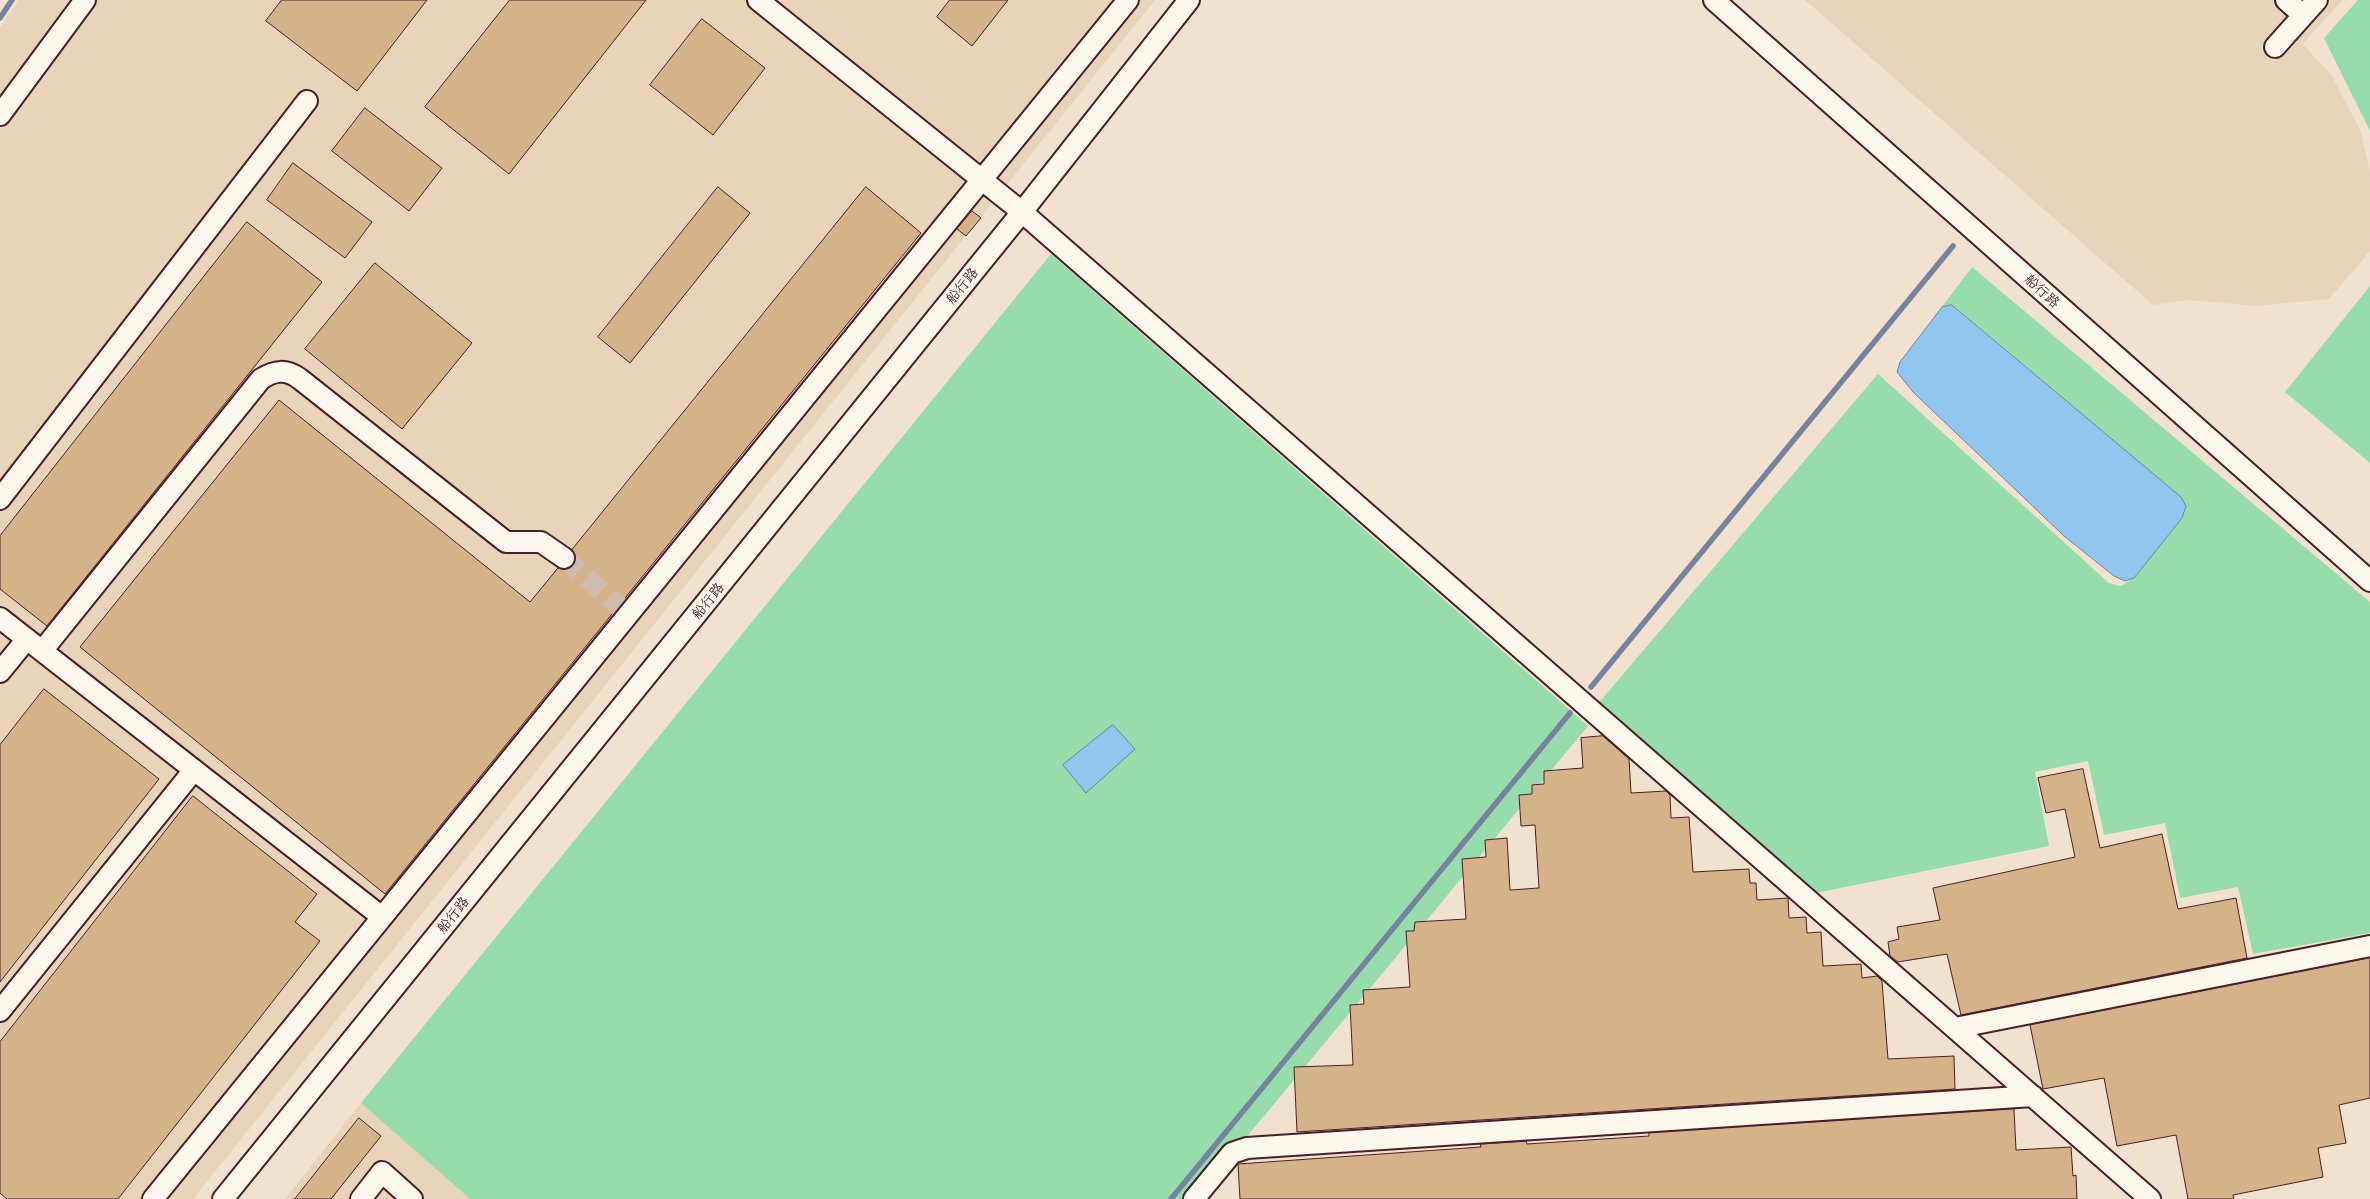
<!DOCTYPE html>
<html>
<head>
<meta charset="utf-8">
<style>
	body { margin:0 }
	canvas { display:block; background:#f0e2ce }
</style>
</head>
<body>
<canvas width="2370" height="1199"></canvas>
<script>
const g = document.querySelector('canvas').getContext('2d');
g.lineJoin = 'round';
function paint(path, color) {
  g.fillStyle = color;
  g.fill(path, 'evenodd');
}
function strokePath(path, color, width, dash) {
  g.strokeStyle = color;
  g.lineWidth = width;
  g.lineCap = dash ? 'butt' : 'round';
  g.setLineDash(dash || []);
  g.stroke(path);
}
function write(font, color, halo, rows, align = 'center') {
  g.font = font + ' Mali,"LXGW WenKai TC",sans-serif';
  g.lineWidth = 4;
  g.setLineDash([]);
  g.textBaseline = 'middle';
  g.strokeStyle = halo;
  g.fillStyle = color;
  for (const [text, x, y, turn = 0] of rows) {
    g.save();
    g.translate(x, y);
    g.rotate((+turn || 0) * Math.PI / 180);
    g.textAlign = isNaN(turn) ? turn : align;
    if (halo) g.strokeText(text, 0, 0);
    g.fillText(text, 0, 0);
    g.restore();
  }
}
const built = new Path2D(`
	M19,0h1136l-962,1199h-193v-1171z
	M1805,0h537l-39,44 29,32 29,56 9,39v80l-41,48 -73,7 -68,-6 -35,5z
	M361,1103l109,96h-185z`);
const green = new Path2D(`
	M2358,0h12v131l-46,-93z
	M1051,254l537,472 -393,473h-725l-109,-96z
	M1972,267l398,335v331l-117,21 -15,-67 -58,11 -15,-75 -61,12 -16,-74 -53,11 14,74 -238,48 -214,-189 281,-331 231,209 12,3 13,-8 48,-60 4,-12 -5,-9 -222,-187 -7,-5 -10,2z
	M2370,286v177l-85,-71z`);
const water = new Path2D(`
	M1952,305l229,192 5,9 -4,12 -48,60 -9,3 -11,-5 -50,-40 -151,-144 -16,-20 3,-10 42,-55z
	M1113,725l22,24 -49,44 -23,-28z`);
const stream = new Path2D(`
	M0,18l12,-18
	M1591,687l362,-441
	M1171,1199l399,-486`);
const building = new Path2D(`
	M282,0h145l-70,91 -91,-70z
	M510,0h136l-137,174 -84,-67z
	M950,0h58l-36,46 -35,-29z
	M702,19l63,49 -52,67 -63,-50z
	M365,108l77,60 -33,43 -77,-60z
	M293,163l79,59 -27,36 -78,-58z
	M718,187l32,26 -120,150 -32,-26z
	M866,187l55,46 -536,661 -305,-247 199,-247 251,202 28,-34 11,1 4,-4 3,-6 -4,-9z
	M972,211l9,7 -15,18 -9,-7z
	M247,222l75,60 -275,344 -47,-37v-53z
	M375,263l97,80 -70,86 -97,-80z
	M44,689l115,90 -159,203v-237z
	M1603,736l26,23 2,34 35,-2 4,4 1,23 18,-1 4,55 56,-3 1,14h6l1,17 31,-2 1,20 17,-1 1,16 14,-1 2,34 38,-2 1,14 15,-2 5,5 6,78 66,-3 1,33 -658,43 -3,-65 59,-2 -3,-60 14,-1 -1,-14 47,-3 -4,-56h8l1,-9 51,-3 -4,-60 24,-2 -1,-17 22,-2 3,52 29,-2 -4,-63 -14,1 -2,-31 13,-1v-9l12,-1v-13l39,-3 -2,-30z
	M2083,769l17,79 62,-14 16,75 58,-11 11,60 -286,57 -14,-61 -49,8 -8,-6 -2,-14 11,-3 -2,-12 43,-7 -7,-32 142,-31 -10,-48 -19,4 -8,-35z
	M193,796l124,98 -22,28 25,19 -202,258h-111l-7,-6v-151z
	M2370,958v140l-31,7 7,38 -28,5 5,29 -90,18 1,4h-46l-12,-64 -59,11 -13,-68 -61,11 -13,-64z
	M2014,1109l2,41 55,-3 2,29 3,-1 1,24h-837l-2,-35 243,-17 -1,-3 46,-3 1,3 122,-8v-3z
	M359,1118l22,18 -50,63h-36z`);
const minorTunnel = new Path2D(`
	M564,558l58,51`);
const minor = new Path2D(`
	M758,0l264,212 1128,987
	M1714,0l656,581
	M2286,0l17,15
	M2275,47l42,-47
	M0,115l85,-115
	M0,499l307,-398
	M0,618l382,299
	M42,651l219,-272c14,-9 25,-10 39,0l206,163h35l23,16
	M0,672l27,-33
	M0,1011l194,-241
	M1955,1028l415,-82
	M153,1199l975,-1199
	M223,1199l799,-987 167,-212
	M361,1199l21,-27 30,27
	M1194,1199l38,-46 15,-5 786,-52`);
const streetNames = [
	["船行路",962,286,-51],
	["船行路",2042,291,42],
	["船行路",708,601,-51],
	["船行路",453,915,-51]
];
paint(built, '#e8d4b9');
paint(green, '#97ddab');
paint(water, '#91c6ef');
strokePath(water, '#7583a1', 1);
strokePath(stream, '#7583a1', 5.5);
paint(building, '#d6b288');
strokePath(building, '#4a1f2b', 1);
strokePath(minorTunnel, '#cfbbad', 20, [20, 10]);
strokePath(minor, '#4a1f2b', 24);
strokePath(minor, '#fbf7ec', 20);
write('14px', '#4a1f2b', '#fbf7ec', streetNames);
</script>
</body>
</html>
